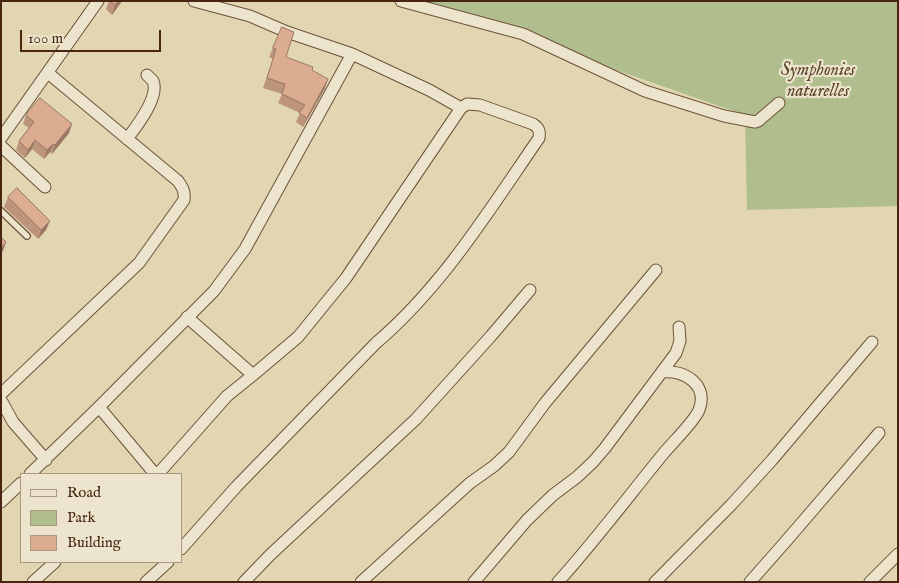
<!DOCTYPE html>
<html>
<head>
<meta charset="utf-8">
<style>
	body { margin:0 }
	#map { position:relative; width:899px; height:583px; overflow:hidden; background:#e1d6b1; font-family:"IM FELL English",serif }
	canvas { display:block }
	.frame { position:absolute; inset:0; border:2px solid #472511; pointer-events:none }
	.legend { position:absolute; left:20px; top:473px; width:162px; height:90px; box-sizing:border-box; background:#ece4cc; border:1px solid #aa9881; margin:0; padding:6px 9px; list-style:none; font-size:15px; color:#472511 }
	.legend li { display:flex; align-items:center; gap:10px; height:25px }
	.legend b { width:25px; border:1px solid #aa9881 }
	.scale { position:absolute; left:20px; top:30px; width:141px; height:22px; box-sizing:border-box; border:2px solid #472511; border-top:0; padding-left:6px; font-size:15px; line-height:18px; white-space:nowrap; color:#472511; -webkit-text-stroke:4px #ece4cc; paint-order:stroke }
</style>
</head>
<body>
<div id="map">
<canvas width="899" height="583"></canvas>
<div class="frame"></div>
<ul class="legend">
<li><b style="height:6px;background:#ece4cc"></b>Road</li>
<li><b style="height:14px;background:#b0be8e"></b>Park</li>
<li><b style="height:14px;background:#dcac90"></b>Building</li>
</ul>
<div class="scale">100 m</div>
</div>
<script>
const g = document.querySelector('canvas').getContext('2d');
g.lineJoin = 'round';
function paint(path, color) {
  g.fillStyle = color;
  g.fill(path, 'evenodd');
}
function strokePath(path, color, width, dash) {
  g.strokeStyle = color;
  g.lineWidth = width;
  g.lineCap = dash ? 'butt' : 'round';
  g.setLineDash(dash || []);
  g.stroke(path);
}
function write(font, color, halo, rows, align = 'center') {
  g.font = font + ' "IM FELL English",serif';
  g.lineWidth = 4.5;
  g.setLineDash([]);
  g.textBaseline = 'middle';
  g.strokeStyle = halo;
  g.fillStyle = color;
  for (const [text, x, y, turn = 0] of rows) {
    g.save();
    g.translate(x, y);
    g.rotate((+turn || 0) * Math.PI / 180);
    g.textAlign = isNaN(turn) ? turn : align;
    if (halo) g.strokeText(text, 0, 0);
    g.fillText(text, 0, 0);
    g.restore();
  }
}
const green = new Path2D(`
	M418,1h480v205l-151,4 -2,-95z`);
const lane = new Path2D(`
	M1,211l26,25`);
const street = new Path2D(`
	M194,1l56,15 37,16 65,22 77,36 32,18
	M401,1l122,33 122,57 79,25 31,6 3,-1 21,-18
	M1,138l97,-137
	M127,139c9,-12 33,-42 26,-58 -2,-2 -4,-4 -6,-6
	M1,146l44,41
	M1,394l138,-131 45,-63c1,-8 -1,-12 -6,-19l-130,-108
	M1,400l12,22 33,38
	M99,407l56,67
	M30,474l69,-67 115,-116 31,-42 107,-195
	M158,474l69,-78 26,-21
	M1,502l20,-19
	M181,549l55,-62 140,-144c67,-57 114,-134 163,-205 1,-7 0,-10 -6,-14l-53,-19 -13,-1 -6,4 -115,170 -48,59 -45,38 -66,-58
	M33,582l22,-20
	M146,582l22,-20
	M244,582l26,-27 146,-136 75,-83 39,-46
	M361,582l109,-99 24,-17 15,-14 36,-49 111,-133
	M474,582l53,-62 26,-25 24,-18 16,-15 12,-14 71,-95 4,-12 -1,-14
	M558,582c37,-41 70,-85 105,-128 9,-11 31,-32 36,-44 10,-25 -15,-41 -37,-38
	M655,582l77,-78 40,-44 100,-118
	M750,582l37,-42 92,-107
	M870,582l28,-28`);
const wall = new Path2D(`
	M109,1h13l-10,14 -6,-6z
	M282,27l4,30 26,13 13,18 -22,39 -7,-5 4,-9 -22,-10 4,-9 -19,-6 10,-29 -4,-2z
	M26,115l43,18 -17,21 -2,-2 -6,7 -12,-10 -7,9 -9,-8 3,-9 10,-13 -6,-4z
	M8,197l38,33 -8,9 -34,-32z`);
const shadedWall = new Path2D(`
	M118,1h4l-10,14 3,-10z
	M328,79l-3,9 -22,39 4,-9z
	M72,124l-3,9 -17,21 3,-9z
	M35,140l-3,9 -7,9 3,-8z
	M53,144l-3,8 -6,7 3,-9z
	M50,221l-4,9 -8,9 3,-9z
	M6,242l-3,9 -2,2v-5z`);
const building = new Path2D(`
	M110,1h8l-3,4z
	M282,27l12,5 -8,25 27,10 -1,3 16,9 -21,39 -8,-5 6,-8 -23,-11 3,-10 -18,-6 9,-29 -3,-1z
	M40,98l32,26 -17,21 -2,-1 -6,6 -12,-10 -7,10 -9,-9 15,-19 -8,-7z
	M17,188l33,33 -9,9 -33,-33z
	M1,237l5,5 -5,6z`);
const parkNames = [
	["Symphonies",818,71],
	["naturelles",818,92]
];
paint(green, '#b0be8e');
strokePath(lane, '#6e5139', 8);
strokePath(street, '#6e5139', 13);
strokePath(lane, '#ece4cc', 5.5);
strokePath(street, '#ece4cc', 11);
paint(wall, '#bd947c');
paint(shadedWall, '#9a7865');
paint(building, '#dcac90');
strokePath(building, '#9a7865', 1);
write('italic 18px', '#5c442a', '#ece4cc', parkNames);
</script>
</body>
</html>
